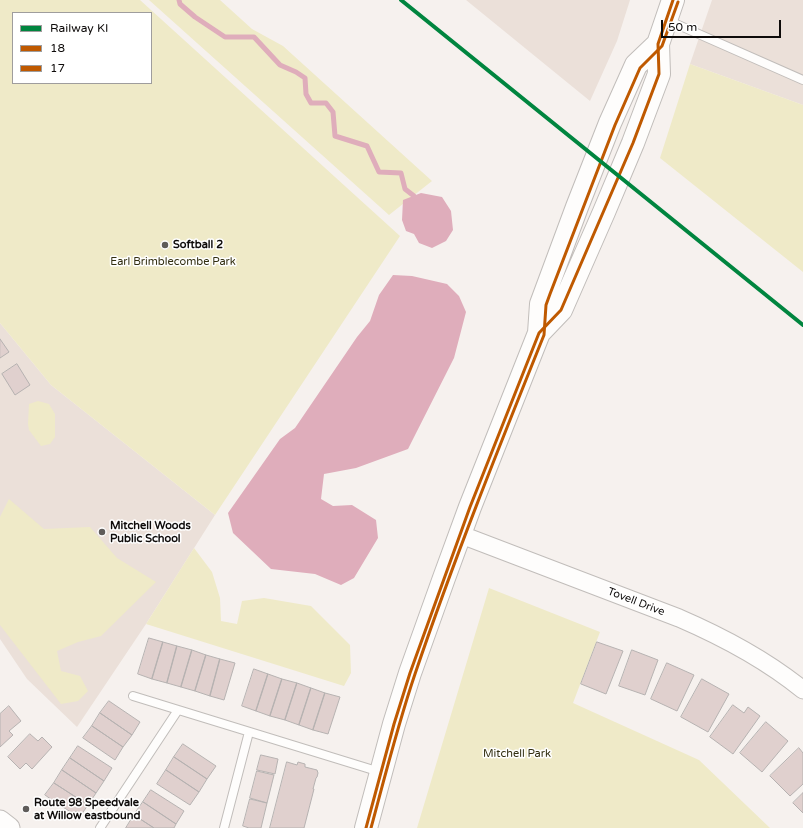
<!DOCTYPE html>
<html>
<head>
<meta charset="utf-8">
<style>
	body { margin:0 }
	#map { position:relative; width:803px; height:828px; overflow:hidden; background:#f6f1ee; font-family:"Varela Round",sans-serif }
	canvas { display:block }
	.legend { position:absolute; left:12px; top:12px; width:140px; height:72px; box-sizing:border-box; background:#fff; border:1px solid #9f9d9d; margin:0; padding:5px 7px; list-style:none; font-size:12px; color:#0e0b0a }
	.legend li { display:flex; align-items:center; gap:8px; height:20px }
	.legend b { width:20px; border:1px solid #9f9d9d }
	.scale { position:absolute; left:661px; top:20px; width:120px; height:18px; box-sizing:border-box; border:2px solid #0e0b0a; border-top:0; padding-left:5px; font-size:12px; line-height:14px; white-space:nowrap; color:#0e0b0a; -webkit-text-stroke:3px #fff; paint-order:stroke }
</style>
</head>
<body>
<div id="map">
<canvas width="803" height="828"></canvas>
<ul class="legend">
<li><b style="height:5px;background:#00853f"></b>Railway KI</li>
<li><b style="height:5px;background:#bf5900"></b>18</li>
<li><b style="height:5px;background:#bf5900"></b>17</li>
</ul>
<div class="scale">50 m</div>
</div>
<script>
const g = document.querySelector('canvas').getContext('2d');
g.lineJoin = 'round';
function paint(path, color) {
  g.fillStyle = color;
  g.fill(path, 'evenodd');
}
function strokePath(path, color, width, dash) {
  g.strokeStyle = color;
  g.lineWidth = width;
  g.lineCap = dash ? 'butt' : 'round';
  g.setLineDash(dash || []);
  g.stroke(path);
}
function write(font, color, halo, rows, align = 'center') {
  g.font = font + ' "Varela Round",sans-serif';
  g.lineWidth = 3;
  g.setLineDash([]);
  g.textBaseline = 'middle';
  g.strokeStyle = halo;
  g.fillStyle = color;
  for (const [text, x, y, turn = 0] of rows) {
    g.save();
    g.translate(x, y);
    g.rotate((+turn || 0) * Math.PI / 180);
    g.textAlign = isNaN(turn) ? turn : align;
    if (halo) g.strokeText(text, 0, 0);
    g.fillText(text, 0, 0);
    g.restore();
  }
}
const built = new Path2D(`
	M466,0h164l-13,41 -27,60z
	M712,0h91v105l-113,-41z
	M0,323l51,62 164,130 -69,109 -69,103 -50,-48 -27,-40z`);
const green = new Path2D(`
	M0,0h140l260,236 -185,279 -164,-130 -51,-62zM13,13h138v70h-138z
	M149,0h71l32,29 31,17 149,135 -43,34z
	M690,64l113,41v167l-143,-114z
	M38,401l11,3 6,10v23l-5,7 -9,2 -12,-16 -1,-6 1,-20z
	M9,499l35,30 46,-2 27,31 39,24 -55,54 -23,6 -21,9 4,20 19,5 8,15 -10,10 -17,3 -61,-79v-108z
	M194,548l18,24 8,26 1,23 16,3 5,-23 22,-3 47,8 39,39 1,28 -7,13 -198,-62z
	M489,588l111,44 -27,71 126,57 71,68h-353z`);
const water = new Path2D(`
	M421,193l21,4 9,14 2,19 -7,11 -14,7 -13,-5 -5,-9 -8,-3 -4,-11 1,-20z
	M393,275l19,1 35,8 12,12 7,16 -12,46 -46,91 -52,19 -32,6 -3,25 12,7 19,-1 24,15 2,18 -24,40 -13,7 -26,-11 -44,-5 -38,-36 -5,-20 52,-74 15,-11 62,-91 13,-16 9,-26z`);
const stream = new Path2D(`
	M179,0l1,4 15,13 30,20h29l26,28 16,7 9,6 1,16 5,9h15l7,9 2,24 32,10 12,26 22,1 4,16 9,7`);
const building = new Path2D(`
	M0,339l9,13 -9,6z
	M17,364l13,21 -15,10 -13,-21z
	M149,638l14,4 -11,37 -14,-5z
	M163,642l14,4 -10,37 -15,-4z
	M597,642l26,9 -17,43 -25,-10z
	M177,646l15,4 -11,37 -14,-4z
	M192,650l14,5 -11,36 -14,-4z
	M632,650l26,10 -13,35 -26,-9z
	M206,655l14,4 -10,37 -15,-5z
	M220,659l15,4 -11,37 -14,-4z
	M667,663l27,12 -17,36 -26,-12z
	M254,669l14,5 -12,37 -14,-5z
	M268,674l14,5 -12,37 -14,-5z
	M282,679l15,4 -12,37 -15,-4z
	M702,679l27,15 -21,38 -27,-15z
	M297,683l14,5 -12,37 -14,-5z
	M311,688l14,5 -12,37 -14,-5z
	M325,693l15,4 -12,37 -15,-4z
	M109,701l31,21 -8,13 -32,-22z
	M733,705l11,8 4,-6 12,9 -27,38 -23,-17z
	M9,706l12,15 -12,10 4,4 -13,12v-33z
	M100,713l32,22 -9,12 -31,-21z
	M766,722l22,19 -26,31 -22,-19z
	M92,726l31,21 -8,13 -32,-22z
	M30,734l8,7 4,-4 10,10 -20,22 -6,-6 -6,6 -12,-12z
	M183,744l33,22 -9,13 -33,-22z
	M78,746l34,22 -8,13 -34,-23z
	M799,748l4,5v31l-13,12 -20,-20z
	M261,755l17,4 -3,15 -18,-4z
	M174,757l33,22 -8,13 -33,-22z
	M70,758l34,23 -8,12 -34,-23z
	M287,762l10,3 1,-3 7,2v3l12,3 1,3 -1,4 -1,1 -3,11h1l-10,39h-34z
	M62,770l34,23 -8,12 -34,-22z
	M166,770l33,22 -9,13 -33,-21z
	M257,771l17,4 -7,28 -17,-5z
	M54,783l34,22 -7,10 -5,-4 -2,3 -16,-10 -1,2 -7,-4 2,-2 -7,-5z
	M151,790l33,21 -8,13 -33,-22z
	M803,793v20l-10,-10z
	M250,799l17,4 -6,25h-12l-6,-2z
	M143,802l33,22 -2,4h-20l-20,-13z
	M134,815l20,13h-28z`);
const service = new Path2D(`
	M667,20l136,60
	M133,696l247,76
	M100,828l78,-118
	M224,828l25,-96`);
const minor = new Path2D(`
	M459,534l220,84c44,19 86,41 124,72`);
const tertiary = new Path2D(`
	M0,821l9,7`);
const secondary = new Path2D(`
	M539,333l22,-23 43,-98 29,-69 26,-69 -1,-30 15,-44
	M366,828l28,-104 16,-51 34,-95 26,-71 69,-174 2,-29 36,-97 33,-84 26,-58 22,-21`);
const bus1 = new Path2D(`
	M366,828l28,-104 16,-51 60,-166 69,-174 22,-23 72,-167 26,-69 -1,-30 15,-44`);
const bus2 = new Path2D(`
	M371,828c14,-52 27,-104 44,-154 39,-115 84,-227 129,-339l2,-30 4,-11 65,-169 25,-57 22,-22 16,-44`);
const rail1 = new Path2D(`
	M401,0l402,325`);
const markers = [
	[165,245,4,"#5f5c5a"],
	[102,532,4,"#5f5c5a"],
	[26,809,4,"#5f5c5a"]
];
const poiNames = [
	["Softball 2",173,245],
	["Mitchell Woods",110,526],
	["Public School",110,539],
	["Route 98 Speedvale",34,803],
	["at Willow eastbound",34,816]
];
const parkNames = [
	["Earl Brimblecombe Park",173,262],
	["Mitchell Park",517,754]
];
const streetNames = [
	["Tovell Drive",636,602,21]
];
paint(built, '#ebe0d9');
paint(green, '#efeac8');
paint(water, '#dfadbb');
strokePath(stream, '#dfadbb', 5);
paint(building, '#e0d0ce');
strokePath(building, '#b6b2b1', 1);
strokePath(service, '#c1bdba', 10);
strokePath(minor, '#c1bdba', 19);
strokePath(tertiary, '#c1bdba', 23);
strokePath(secondary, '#c1bdba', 24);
strokePath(service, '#fefdfc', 8);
strokePath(minor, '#fefdfc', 17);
strokePath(tertiary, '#fefdfc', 21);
strokePath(secondary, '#fefdfc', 22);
strokePath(bus1, '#bf5900', 3);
strokePath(bus2, '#bf5900', 3);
strokePath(rail1, '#00853f', 4);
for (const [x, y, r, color] of markers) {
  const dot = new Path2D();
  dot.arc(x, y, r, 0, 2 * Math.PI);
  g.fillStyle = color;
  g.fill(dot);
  strokePath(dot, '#fff', 1.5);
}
write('bold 11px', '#0e0b0a', '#fff', poiNames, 'left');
write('11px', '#322e10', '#fff', parkNames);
write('11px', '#0e0b0a', '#fff', streetNames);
</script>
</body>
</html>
